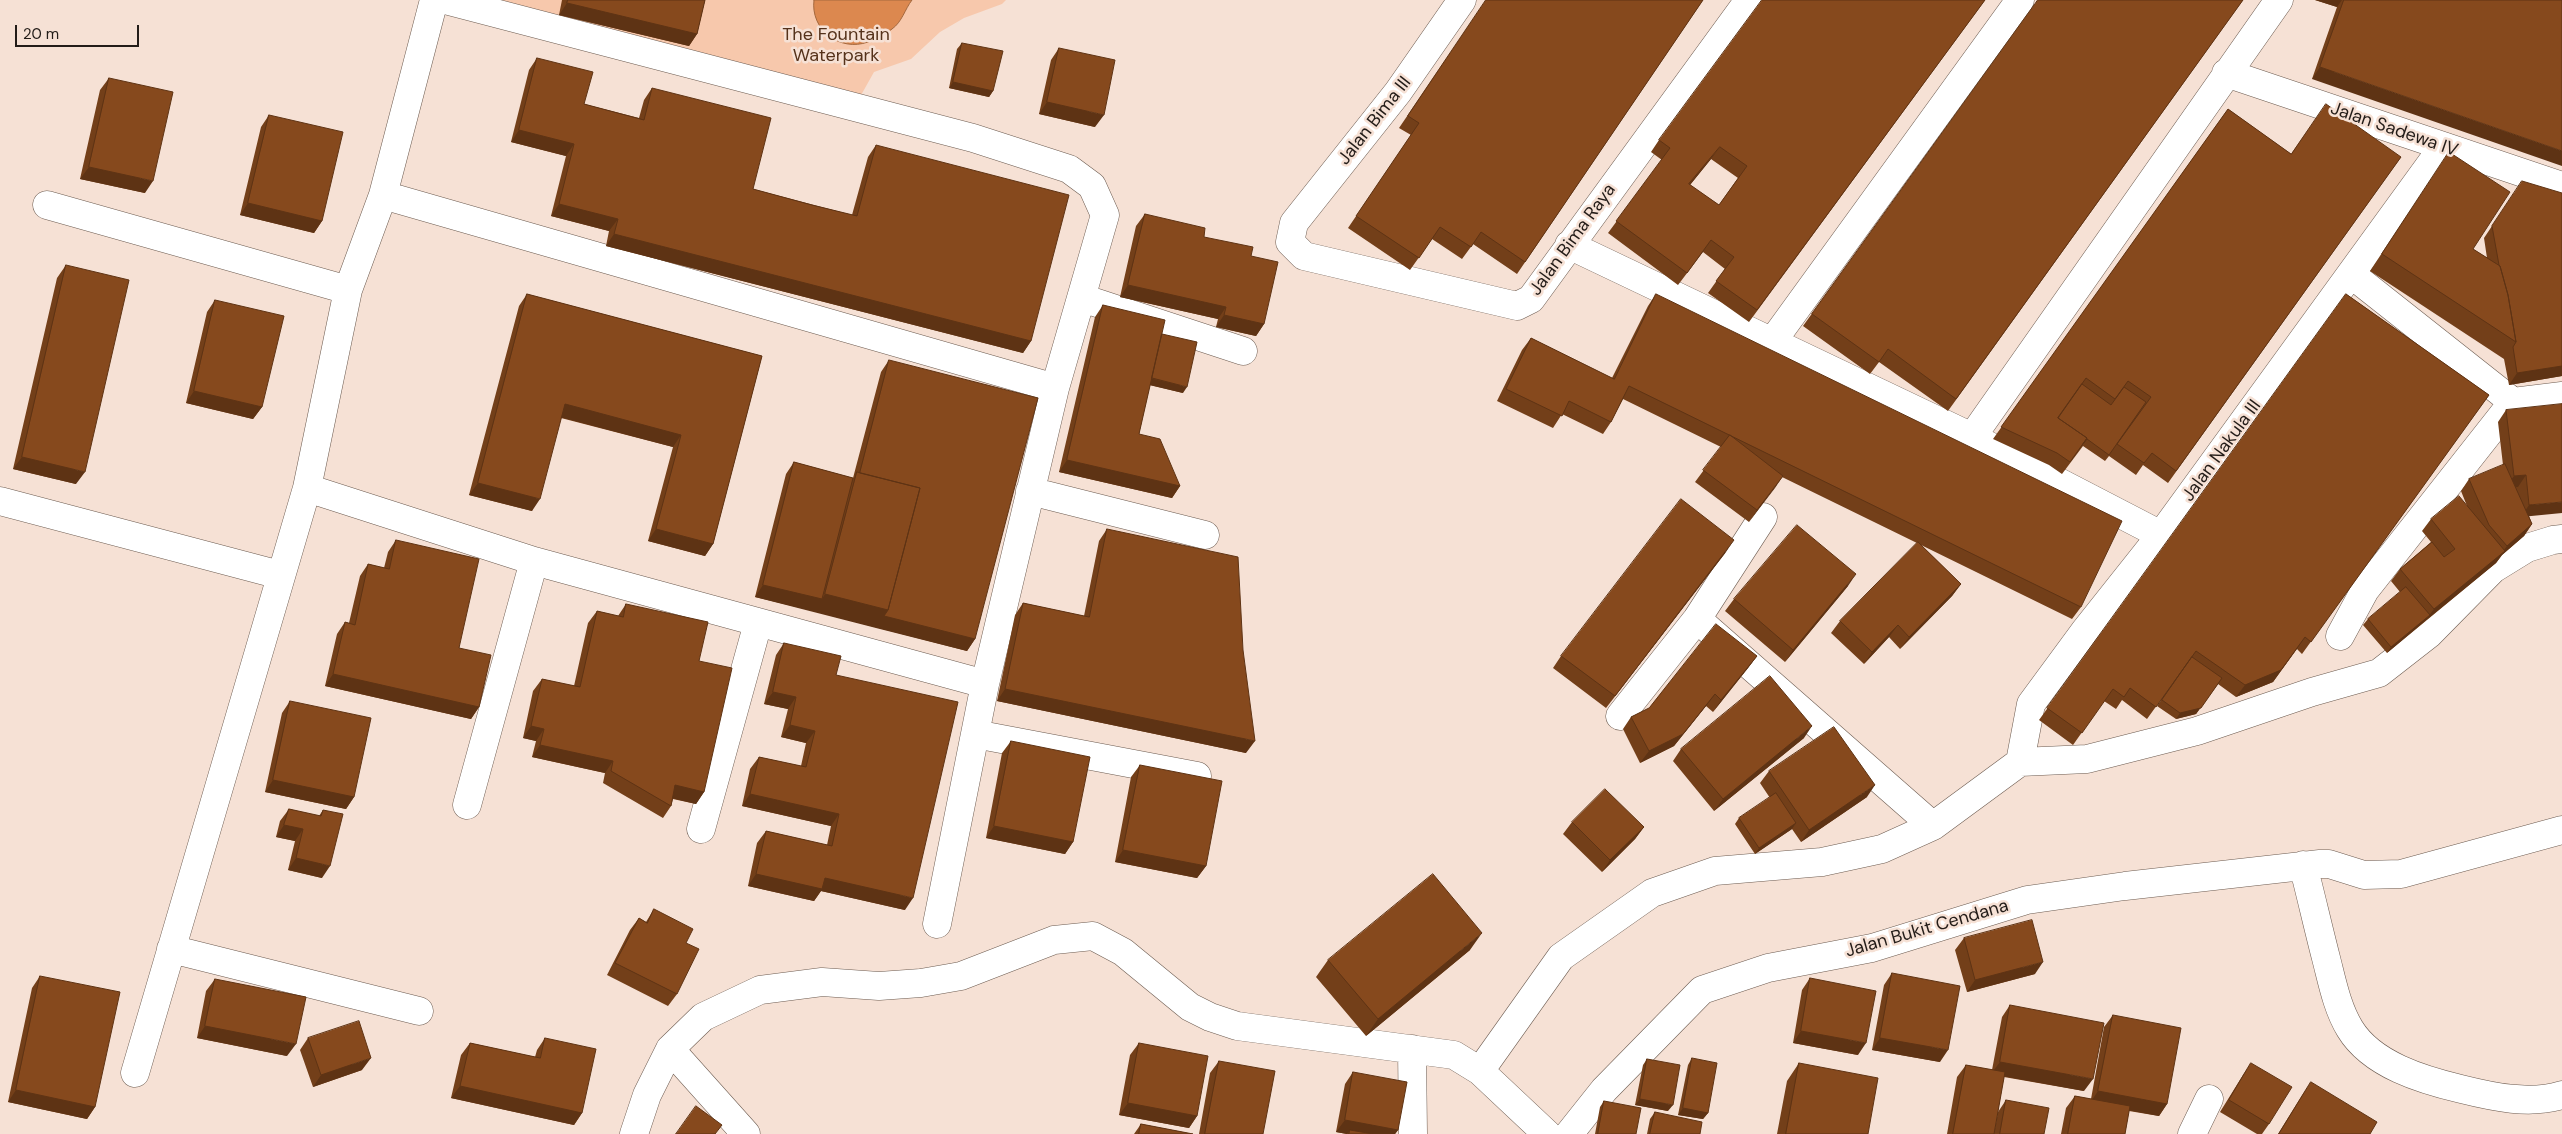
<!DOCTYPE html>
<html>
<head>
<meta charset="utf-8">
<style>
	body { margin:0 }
	#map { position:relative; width:2562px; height:1134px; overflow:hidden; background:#f6e1d5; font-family:"DM Sans",sans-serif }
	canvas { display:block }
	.scale { position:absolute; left:15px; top:25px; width:124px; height:22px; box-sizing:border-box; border:2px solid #231c18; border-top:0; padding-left:6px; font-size:15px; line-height:18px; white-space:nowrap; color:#231c18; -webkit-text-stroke:4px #f6e1d5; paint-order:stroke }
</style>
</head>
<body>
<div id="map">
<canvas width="2562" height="1134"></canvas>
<div class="scale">20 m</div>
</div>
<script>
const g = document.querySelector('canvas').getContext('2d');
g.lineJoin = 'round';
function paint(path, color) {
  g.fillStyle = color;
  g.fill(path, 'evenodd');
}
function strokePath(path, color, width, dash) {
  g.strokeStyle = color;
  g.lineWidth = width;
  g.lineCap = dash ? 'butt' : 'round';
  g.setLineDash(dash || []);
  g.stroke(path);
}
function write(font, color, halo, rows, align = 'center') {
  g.font = font + ' "DM Sans",sans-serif';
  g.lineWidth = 5;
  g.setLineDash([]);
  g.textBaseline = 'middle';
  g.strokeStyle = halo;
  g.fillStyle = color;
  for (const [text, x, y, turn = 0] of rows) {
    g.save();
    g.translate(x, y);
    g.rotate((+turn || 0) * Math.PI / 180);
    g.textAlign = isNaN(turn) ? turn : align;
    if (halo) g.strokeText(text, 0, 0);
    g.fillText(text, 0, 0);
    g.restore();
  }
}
const green = new Path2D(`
	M470,0h536l-4,4 -38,14 -24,14 -29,27 -37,13 -14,25z`);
const water = new Path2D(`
	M814,0h98c-7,9 -10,22 -20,29 -7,5 -16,11 -24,13 -28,10 -58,-12 -54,-42z`);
const street = new Path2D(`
	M1462,0l-64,92 -104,131 -4,19 14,14 213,50 14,-7 218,-299
	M2226,73l336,113
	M383,195l672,193
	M47,205l301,85
	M1569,245l403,192 189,98
	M2351,274l162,128
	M1082,298l161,53
	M1772,342l248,-342
	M1972,437l307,-437
	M307,488l227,73 451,123 70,-296 50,-173 -13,-29 -23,-17 -96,-31 -528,-138
	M1030,491l175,44
	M0,501l280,74
	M1697,619l236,207
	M2340,636l25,-46 148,-188 49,-6
	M1620,716l77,-97 66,-102
	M975,734l222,42
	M2020,762l11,-58 53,-72 77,-97 282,-388
	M467,805l67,-244
	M701,829l57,-206
	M2303,865c8,31 15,62 23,93 6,23 11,50 24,71 22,36 73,51 111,60 32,8 69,16 101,6
	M937,924l48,-240
	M171,949l248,62
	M670,1049l76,85
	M1412,1049l1,85
	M1480,1071l81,-114 91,-64 63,-22 107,-9 60,-13 51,-23 87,-64 67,-3 110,-28 115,-39 67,-19 50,-39 64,-65 34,-21 26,-8 9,-1
	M135,1073l172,-585 41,-198 35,-95 51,-195
	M634,1134l13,-39 23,-46 33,-32 57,-27 62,-8 57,4 42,-3 40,-7 93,-36 39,-4 30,16 67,55 20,10 27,9 217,29 26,16 67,63
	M1569,1134l35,-44 98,-100 66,-22 104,-20 155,-48 98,-14 195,-22h9l35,11 37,-1 161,-44
	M2192,1134l17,-35`);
const wall = new Path2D(`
	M562,0h143l-8,34 -8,12 -130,-31z
	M1486,0h217l-186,274 -44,-30 -11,15 -30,-20 -22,31 -62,-42 63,-93 -12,-7z
	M1985,0l-236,322 -41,-29 17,-24 -22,-17 -25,33 -70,-52 54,-73 -11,-8 8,-12zM1711,159l27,19 -19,27 -29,-20z
	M2038,0h205l-295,411 -69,-49 -9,12 -67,-48z
	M2315,0h247l-250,79 25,-72z
	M962,43l31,48 -4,6 -40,-9 8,-39z
	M1059,48l36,79 -56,-13 12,-54z
	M537,58l47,46 55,14 5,-18 8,-12 101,101 99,26 16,-58 8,-12 155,196 -8,12 -417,-107 3,-15 -58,-15 15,-60 -55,-14 18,-72z
	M109,78l36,115 -65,-14 20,-89z
	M2228,109l63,45 110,3 -233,326 -25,-18 -7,10 -27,-19 -4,5 -22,-15 -21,28 -13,-9 -56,-26z
	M269,115l53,106 -8,12 -74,-18 21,-88z
	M2449,152l24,97 14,9 -3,-20 30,-45h48v183l-53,9 -5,-26 -134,-88z
	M1145,214l59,23 60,87 -8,12 -40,-9 2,-8 -98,-22 16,-71z
	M66,265l10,219 -63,-15 44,-191z
	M527,294l235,62 -49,188 -8,12 -57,-15 25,-94 -112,-29 -29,93 -63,-16 50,-189z
	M1656,294l425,313 -9,12 -151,-74 40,39 -9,12 -52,53 -11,-12 -25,27 -33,-31 9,-12 77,-78 -135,-66 -33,45 -54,-40 26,-35 -98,-48 -12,23 -8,12 -41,-20 -9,14 -56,-27 25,-51 9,-12 81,40 36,-72z
	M2346,294l143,101 -187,259 -5,-5 -24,33 -37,15 -18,-13 -22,30 -20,5 -19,-13 26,-37 -36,50 -25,-19 -6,9 -12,-8 -31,44 -34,-25z
	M215,300l47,107 -9,12 -67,-16 21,-91z
	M1103,305l59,29 21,59 -33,-8 -11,49 41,52 -8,12 -113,-26 36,-155z
	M889,360l86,279 -8,12 -154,-40 -58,-14 31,-123 8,-12 59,16 28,-106z
	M2562,404l-33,112 3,8 -8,12 -22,19 -6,8 -109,90 -24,-28 5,-6 32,-27 -9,-11 9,-12 31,-27 -9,-11 9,-12 36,-13 -6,-15 8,-12 34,-14 -5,-43 8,-12z
	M1107,529l136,121 3,103 -249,-52 18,-86 8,-12 61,13 15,-75z
	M396,540l63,108 20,59 -8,12 -146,-33 12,-52 8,-12 4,1 11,-47 8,-12 16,4 4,-16z
	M1726,552l-120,156 -53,-40 8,-12z
	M1848,586l-63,76 -60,-51 9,-12z
	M626,604l73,57 5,131 -8,12 -23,-5 -2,7 -8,12 -60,-35 2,-10 -73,-16 4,-16 -13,-3 10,-47 9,-12 32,7 14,-63 9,-12 21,5z
	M784,643l52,32 69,235 -84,-19 -7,10 -66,-15 9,-43 9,-12 61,14 4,-19 -89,-20 8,-37 9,-12 42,9 5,-23 -25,-6 7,-28 -24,-5 12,-49z
	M1757,656l-9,12 -35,44 -7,-6 -32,40 -34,17 -17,-34 8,-12z
	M290,701l64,96 -8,12 -81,-17 17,-79z
	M1804,738l-90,73 -41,-50 8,-12z
	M1011,741l62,101 -8,12 -79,-16 16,-85z
	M1140,765l66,101 -9,12 -82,-16 16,-85z
	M1769,771l98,26 -66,45 -9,-13 -37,25 -20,-30 4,-6 31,-20 -10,-15z
	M289,809l30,7 4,-6 -1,68 -34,-8 7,-29 -19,-4 4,-16z
	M1572,822l72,5 -9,12 -33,33 -39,-38z
	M654,909l23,85 -9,12 -61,-31 23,-45 9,-12 7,4z
	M1964,938l71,36 -68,18 -12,-42z
	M1470,950l-104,86 -50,-59 12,-17z
	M1892,973l48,89 -68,-12 12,-65z
	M40,976l55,131 -8,12 -79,-17 24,-114z
	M1810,978l48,77 -65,-12 9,-53z
	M215,979l72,77 -90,-18 9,-47z
	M2010,1005l74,86 -80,-14 -10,57h-47l10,-57 9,-12 26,5 10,-53z
	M2113,1015l54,89 -8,12 -30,-5 -4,23h-64l5,-26 9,-12 16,3 13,-72z
	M308,1038l54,32 -49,17 -13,-37z
	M545,1038l37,75 -8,12 -123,-27 10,-43 9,-12 65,14 2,-7z
	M1139,1043l58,73 -8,12 -70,-13 11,-60z
	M1692,1058l16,55 -5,6 -25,-4 10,-50z
	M1647,1059l21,52 -33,-6 8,-40z
	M1219,1061l44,73h-64l11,-61z
	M1799,1063l69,71h-91l10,-53z
	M2251,1063l18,61 -7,10h-5l-37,-22 23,-37z
	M1353,1072l45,58 -3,4h-48l-11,-2 9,-48z
	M2311,1082l59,52h-92l25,-40z
	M2006,1100l38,34h-50l4,-22z
	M1604,1101l32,33h-41l5,-27z
	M1655,1112l45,22h-53l3,-15z
	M1141,1124l52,10h-59z`);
const shadedWall = new Path2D(`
	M2315,0h27l-5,7z
	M567,3l130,31 -8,12 -130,-31z
	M2320,67l242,84v15l-250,-87z
	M953,82l40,9 -4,6 -40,-9z
	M1047,102l57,13 -9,12 -56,-13z
	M519,130l55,14 -8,12 -55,-14z
	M1720,147l-9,12 -30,37 8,-12z
	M89,167l64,14 -8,12 -65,-14z
	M248,203l74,18 -8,12 -74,-18z
	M559,204l59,15 -9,12 -58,-15z
	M614,234l417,107 -8,12 -417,-107z
	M1128,285l98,22 -8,12 -98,-22z
	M1224,315l40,9 -8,12 -40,-9z
	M2562,366v10l-53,9 8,-12z
	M1149,378l38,9 -4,6 -38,-9z
	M194,391l68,16 -9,12 -67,-16z
	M565,404l116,31 -8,12 -117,-31z
	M22,457l63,15 -9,12 -63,-15z
	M1067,460l113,26 -8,12 -113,-26z
	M2526,475l-8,12 -13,1 9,-12z
	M1783,476l-8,12 -26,34 8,-12z
	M478,483l62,16 -8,12 -63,-16z
	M2562,502v11l-41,4 8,-12z
	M2532,524l-8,12 -22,19 -6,8 -71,58 9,-12 67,-55 6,-8z
	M656,529l57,15 -8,12 -57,-15z
	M1734,540l-8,12 -120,156 9,-12z
	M1856,574l-8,12 -63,76 8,-12z
	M1961,584l-9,12 -52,53 9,-12z
	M763,585l59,14 3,-5 63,16 -12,18 -121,-31z
	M2430,615l-5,6 -38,32 4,-6z
	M884,616l91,23 -8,12 -91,-23z
	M1898,625l-9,12 -25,27 8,-12z
	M2305,637l-32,45 -37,15 9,-12z
	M1757,656l-9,12 -35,44 8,-12z
	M333,674l146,33 -8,12 -146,-33z
	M2222,678l-26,36 -20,5 4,-6z
	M1005,689l250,52 -9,12 -249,-52z
	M773,692l23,5 -8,12 -24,-5z
	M1715,694l-9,12 -32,40 -34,17 9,-12z
	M790,725l25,6 -9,12 -25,-6z
	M531,726l13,3 -8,12 -13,-3z
	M1812,726l-8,12 -90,73 9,-12z
	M540,745l73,16 -8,12 -73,-16z
	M273,780l81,17 -8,12 -81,-17z
	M675,785l29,7 -8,12 -29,-7z
	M1875,785l-8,12 -66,45 8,-12z
	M750,794l89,20 -8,12 -89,-20z
	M1796,823l-4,6 -37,25 4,-6z
	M284,825l19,4 -8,12 -19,-4z
	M994,826l79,16 -8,12 -79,-16z
	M1644,827l-9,12 -33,33 8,-12z
	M1123,850l83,16 -9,12 -82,-16z
	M296,858l34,8 -8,12 -34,-8z
	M756,874l69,4 88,20 -8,12 -84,-19 -7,10 -66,-15z
	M1482,933l-12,17 -104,86 12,-17z
	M2043,962l-8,12 -68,18 8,-12z
	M205,1026l91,18 -9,12 -90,-18z
	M1801,1031l65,12 -8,12 -65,-12z
	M1880,1038l68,12 -8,12 -68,-12z
	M371,1058l-9,12 -49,17 8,-12z
	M2000,1062l93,17 -9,12 -93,-17z
	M460,1086l122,27 -8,12 -123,-27z
	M16,1090l79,17 -8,12 -79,-17z
	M2098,1091l69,13 -8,12 -69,-13z
	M1640,1099l33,6 -5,6 -33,-6z
	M1128,1103l69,13 -8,12 -70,-13z
	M1683,1108l25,5 -5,6 -25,-4z
	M1345,1120l53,10 -3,4h-46l1,-4 -3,4 -11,-2z`);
const building = new Path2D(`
	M568,0h137l-8,34 -130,-31z
	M1486,0h217l-178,262 -44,-30 -10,15 -31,-20 -21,31 -63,-42 63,-93 -11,-7z
	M1762,0h223l-228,310 -41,-29 18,-24 -23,-17 -24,33 -71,-52 54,-73 -11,-8zM1720,147l27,19 -28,39 -30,-21z
	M2038,0h205l-287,399 -68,-50 -9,13 -67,-48z
	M2344,0h218v151l-242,-84z
	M962,43l41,8 -10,40 -40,-9z
	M1059,48l56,12 -11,55 -57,-13z
	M537,58l56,14 -9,32 60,16 8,-32 119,30 -18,71 59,16 45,11 19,-71 193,50 -38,146 -417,-107 4,-15 -59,-15 15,-60 -55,-14z
	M109,78l64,14 -20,89 -64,-14z
	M2326,104l75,53 -225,314 -24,-18 -8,10 -27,-19 34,-47 -23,-16 -13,18 -29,-21 -28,40 29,20 -17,24 -13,-9 -56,-26 227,-318 63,45z
	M269,115l74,17 -21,89 -74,-18z
	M2449,152l61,40 -37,57 27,17 8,29 8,47 -134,-88z
	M2522,181l40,12v173l-45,7 -4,-26 3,-5 -8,-47 -8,-29 -1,-1 -7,-39z
	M1145,214l60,14 -1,9 49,10 -2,9 27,6 -14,62 -40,-9 2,-8 -98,-22z
	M66,265l63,15 -44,192 -63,-15z
	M527,294l235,62 -49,188 -57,-15 25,-94 -97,-26 -19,-5 -25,95 -62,-16z
	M1656,294l466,227 -41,86 -452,-221 -18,36 -42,-21 -7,15 -56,-27 25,-51 83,41z
	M2346,294l143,101 -178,247 -6,-5 -24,33 -36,15 -49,-34 -40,56 -26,-19 -6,9 -11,-8 -31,44 -35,-25z
	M215,300l69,16 -22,91 -68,-16z
	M1103,305l62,15 -26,114 21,5 20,47 -113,-26z
	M1162,334l35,8 -10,45 -35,-9z
	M889,360l149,38 -63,241 -91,-23 4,-6 32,-122 -60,-15z
	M2082,384l29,21 13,-18 22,15 -37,53 -22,-16 -4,5 4,-6 -29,-20z
	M2562,404v98l-33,3 -3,-30 -12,1 -8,-66z
	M1730,435l53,41 -26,34 -54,-40z
	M794,462l59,16 -31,121 -59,-14z
	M2505,464l27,60 -25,22 -18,-21 -20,-46z
	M857,472l63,16 -32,122 -63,-16z
	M2459,496l46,55 -71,58 -34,-40 32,-27 12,15 11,-8 -24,-30z
	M1681,499l53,41 -119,156 -54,-40z
	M1797,525l59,49 -63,76 -59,-51z
	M1107,529l131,28 5,93 12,91 -250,-52 18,-86 66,14z
	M396,540l83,19 -20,89 32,7 -12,52 -146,-33 12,-52 10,3 13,-61 21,5z
	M1918,542l43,42 -52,53 -11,-12 -26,27 -32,-31z
	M2406,587l24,28 -39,32 -23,-28z
	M626,604l82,18 -9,39 33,7 -28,124 -29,-7 -4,21 -60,-35 2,-10 -73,-16 4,-16 -13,-3 11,-47 38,8 17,-76 26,6z
	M1716,624l41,32 -36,44 -6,-6 -32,40 -34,17 -18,-34 18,-9z
	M784,643l57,13 -5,19 122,27 -45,196 -88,-20 -3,11 -66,-15 10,-43 66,15 7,-32 -89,-20 9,-37 47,10 9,-36 -25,-6 6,-28 -23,-5z
	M2192,657l30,21 -21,30 -21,5 -18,-13z
	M1770,676l42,50 -89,73 -42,-50z
	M290,701l81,17 -17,79 -81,-17z
	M1834,727l41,58 -66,45 -40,-59z
	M1011,741l79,16 -17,85 -79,-16z
	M1140,765l82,16 -16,85 -83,-16z
	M1605,789l39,38 -34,33 -38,-38z
	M1776,793l20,30 -37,25 -20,-30z
	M289,809l32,7 2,-6 20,4 -13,52 -34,-8 7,-29 -19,-4z
	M1433,874l49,59 -104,86 -50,-59z
	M654,909l39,20 -7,14 13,6 -22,45 -62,-31 24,-45 8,5z
	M2032,920l11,42 -68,18 -11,-42z
	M1892,973l68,13 -12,64 -68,-12z
	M40,976l80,16 -25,115 -79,-17z
	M1810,978l66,13 -10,52 -65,-12z
	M215,979l91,18 -10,47 -91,-18z
	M2010,1005l94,18 -11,56 -93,-17z
	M2113,1015l68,13 -14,76 -69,-13z
	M359,1021l12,37 -50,17 -13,-37z
	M545,1038l51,11 -14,64 -122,-27 10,-43 70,15z
	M1139,1043l69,13 -11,60 -69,-13z
	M1692,1058l25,5 -9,50 -25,-5z
	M1647,1059l33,6 -7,40 -33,-6z
	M1219,1061l56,10 -12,63h-58z
	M1799,1063l79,15 -10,56h-82z
	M2251,1063l41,24 -23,37 -40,-24z
	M1966,1065l39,7 -11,62h-41z
	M1353,1072l54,10 -9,48 -53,-10z
	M2311,1082l66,40 -7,12h-91z
	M2075,1096l55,10 -5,28h-57z
	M2006,1100l43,8 -5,26h-44z
	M1604,1101l37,7 -5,26h-38z
	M696,1106l26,19 -7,9h-39z
	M1655,1112l47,10 -2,12h-50z
	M1141,1124l52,10h-54z
	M1350,1130l23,4h-24z`);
const parkNames = [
	["The Fountain",836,35],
	["Waterpark",836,56]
];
const streetNames = [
	["Jalan Bima III",1375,121,-52],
	["Jalan Sadewa IV",2394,130,19],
	["Jalan Bima Raya",1573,240,-54],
	["Jalan Nakula III",2222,451,-54],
	["Jalan Bukit Cendana",1927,929,-16]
];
paint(green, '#f7c8ac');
paint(water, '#dc884f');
strokePath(water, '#a4683e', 1);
strokePath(street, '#6d5c51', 29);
strokePath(street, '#fff', 28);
paint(wall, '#733f19');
paint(shadedWall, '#5e3314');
paint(building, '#86491d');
strokePath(building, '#5e3314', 1);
write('18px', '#55321b', '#f6e1d5', parkNames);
write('18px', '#231c18', '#f6e1d5', streetNames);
</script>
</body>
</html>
